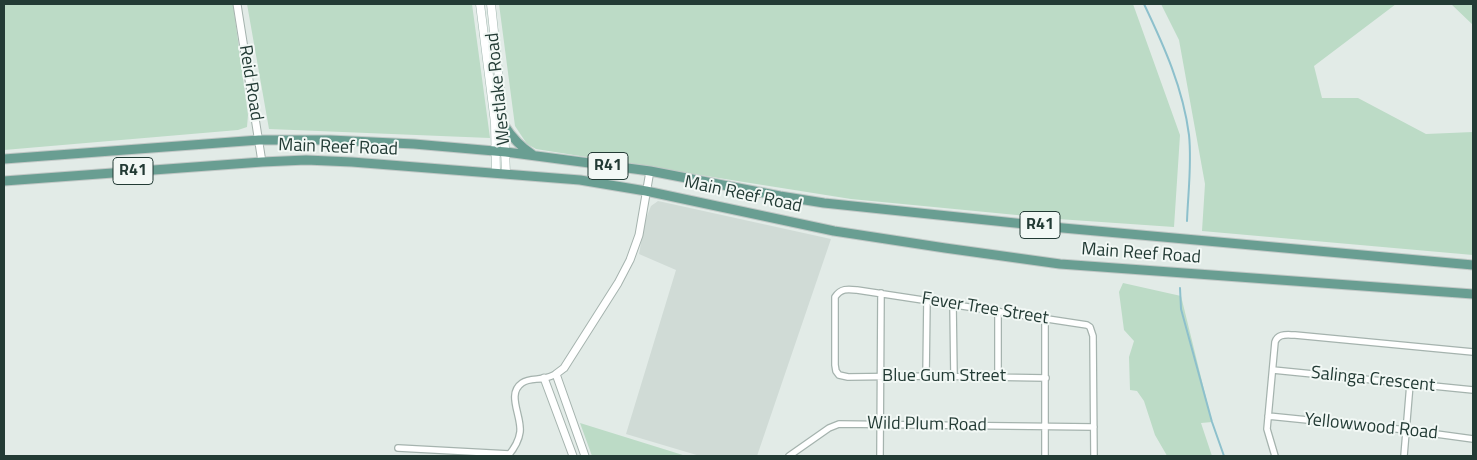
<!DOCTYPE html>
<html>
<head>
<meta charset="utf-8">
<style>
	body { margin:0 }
	#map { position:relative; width:1477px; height:460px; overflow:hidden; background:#e2ebe7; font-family:"Titillium Web",sans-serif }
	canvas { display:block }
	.frame { position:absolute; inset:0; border:5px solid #233b35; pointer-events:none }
</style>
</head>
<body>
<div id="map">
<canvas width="1477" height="460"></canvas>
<div class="frame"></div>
</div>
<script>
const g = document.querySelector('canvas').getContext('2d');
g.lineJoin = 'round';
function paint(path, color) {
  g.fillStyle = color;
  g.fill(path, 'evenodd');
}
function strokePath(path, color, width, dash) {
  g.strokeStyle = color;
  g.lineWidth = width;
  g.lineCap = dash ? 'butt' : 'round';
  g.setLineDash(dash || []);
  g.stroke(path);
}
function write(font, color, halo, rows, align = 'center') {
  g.font = font + ' "Titillium Web",sans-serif';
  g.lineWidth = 4;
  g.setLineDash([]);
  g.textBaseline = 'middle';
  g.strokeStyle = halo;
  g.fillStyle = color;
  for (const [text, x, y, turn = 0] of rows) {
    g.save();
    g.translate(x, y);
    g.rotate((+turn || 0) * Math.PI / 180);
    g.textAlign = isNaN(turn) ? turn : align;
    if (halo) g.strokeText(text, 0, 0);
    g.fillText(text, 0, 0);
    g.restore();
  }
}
const built = new Path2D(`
	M658,201l173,38 -74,217h-57l-74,-22 50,-164 -37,-16 6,-33 6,-15z`);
const green = new Path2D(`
	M4,4h229l15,111 -1,12 -9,3 -234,20z
	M247,4h225l18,134 -221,-9z
	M499,4h634l47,131 -6,92 -116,-8 -207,-20 -315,-50 -9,-5 -12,-18z
	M1161,4h235l-82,62 8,32h36l68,36 47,-2v123l-271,-24 3,-47 -26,-144z
	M1451,4h22v21z
	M1123,283l58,13 31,126 -11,1 11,33h-45l-1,-2 -11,-19 -11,-34 -7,-10 -7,-1 -1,-33 5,-16 -10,-11 -5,-38z
	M580,423l106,33h-94z`);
const stream = new Path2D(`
	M1144,4c20,42 39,84 45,131 3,28 -1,58 -2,86
	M1180,288l1,21 31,113 12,34`);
const minor = new Path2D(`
	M953,305l1,71
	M1045,319v137
	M1273,370l200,20
	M926,376l1,-77
	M998,377v-66
	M1046,378l-120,-2 -78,1 -9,-2 -3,-4 -1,-6v-68c6,-9 13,-8 22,-7l230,35 3,2 3,9 1,120
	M1268,416l139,14 66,9
	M398,448l111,6
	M508,456c5,-6 11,-16 12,-24 2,-16 -14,-38 2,-49 7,-5 15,-3 23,-5 4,-1 7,-2 11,-4
	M789,456l40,-28 10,-4 255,3
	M880,456l1,-163
	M1275,456l-8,-27 8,-87c3,-9 12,-7 20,-7l178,17
	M1404,456l6,-72`);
const tertiary = new Path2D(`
	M237,4l25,158
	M544,378l29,78
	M585,456l-29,-82 8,-6 54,-85 12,-23 9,-25 11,-64`);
const secondary = new Path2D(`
	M480,4l15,119 1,50
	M491,4l13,121 2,49`);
const primary = new Path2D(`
	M504,125c8,13 17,22 29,30
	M4,159l255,-19h71l84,4 92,8 144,19 130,25 44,7 239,25 410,37
	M4,181l258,-19 44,-2 46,2 228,18 66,11 188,40 111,17 115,16 413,30`);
const shields = [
	[608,166,40],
	[133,171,40],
	[1040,225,40]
];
const shieldNames = [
	["R41",608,166],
	["R41",133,171],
	["R41",1040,225]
];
const streetNames = [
	["Reid Road",250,83,81],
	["Westlake Road",499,89,-96],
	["Main Reef Road",338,148,2],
	["Main Reef Road",743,195,12],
	["Main Reef Road",1141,254,4],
	["Fever Tree Street",985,309,9],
	["Blue Gum Street",944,377],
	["Salinga Crescent",1373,380,6],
	["Wild Plum Road",927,425,1],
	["Yellowwood Road",1371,427,6]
];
paint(built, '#d0dbd6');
paint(green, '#bcdbc6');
strokePath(stream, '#8dc0cc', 2);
strokePath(minor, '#a5b3ae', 8);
strokePath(tertiary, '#a5b3ae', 9);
strokePath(secondary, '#a1b6af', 9);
strokePath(primary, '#c1c8c6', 11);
strokePath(minor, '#fff', 5.5);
strokePath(tertiary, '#fff', 7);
strokePath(secondary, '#fff', 8);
strokePath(primary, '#699e92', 9);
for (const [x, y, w] of shields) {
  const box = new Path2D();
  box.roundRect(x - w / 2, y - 13.5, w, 27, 4);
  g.fillStyle = '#f2f8f5';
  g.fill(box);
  strokePath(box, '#233b35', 1);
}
write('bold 16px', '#233b35', null, shieldNames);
write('18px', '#233b35', '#f2f8f5', streetNames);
</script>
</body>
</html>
